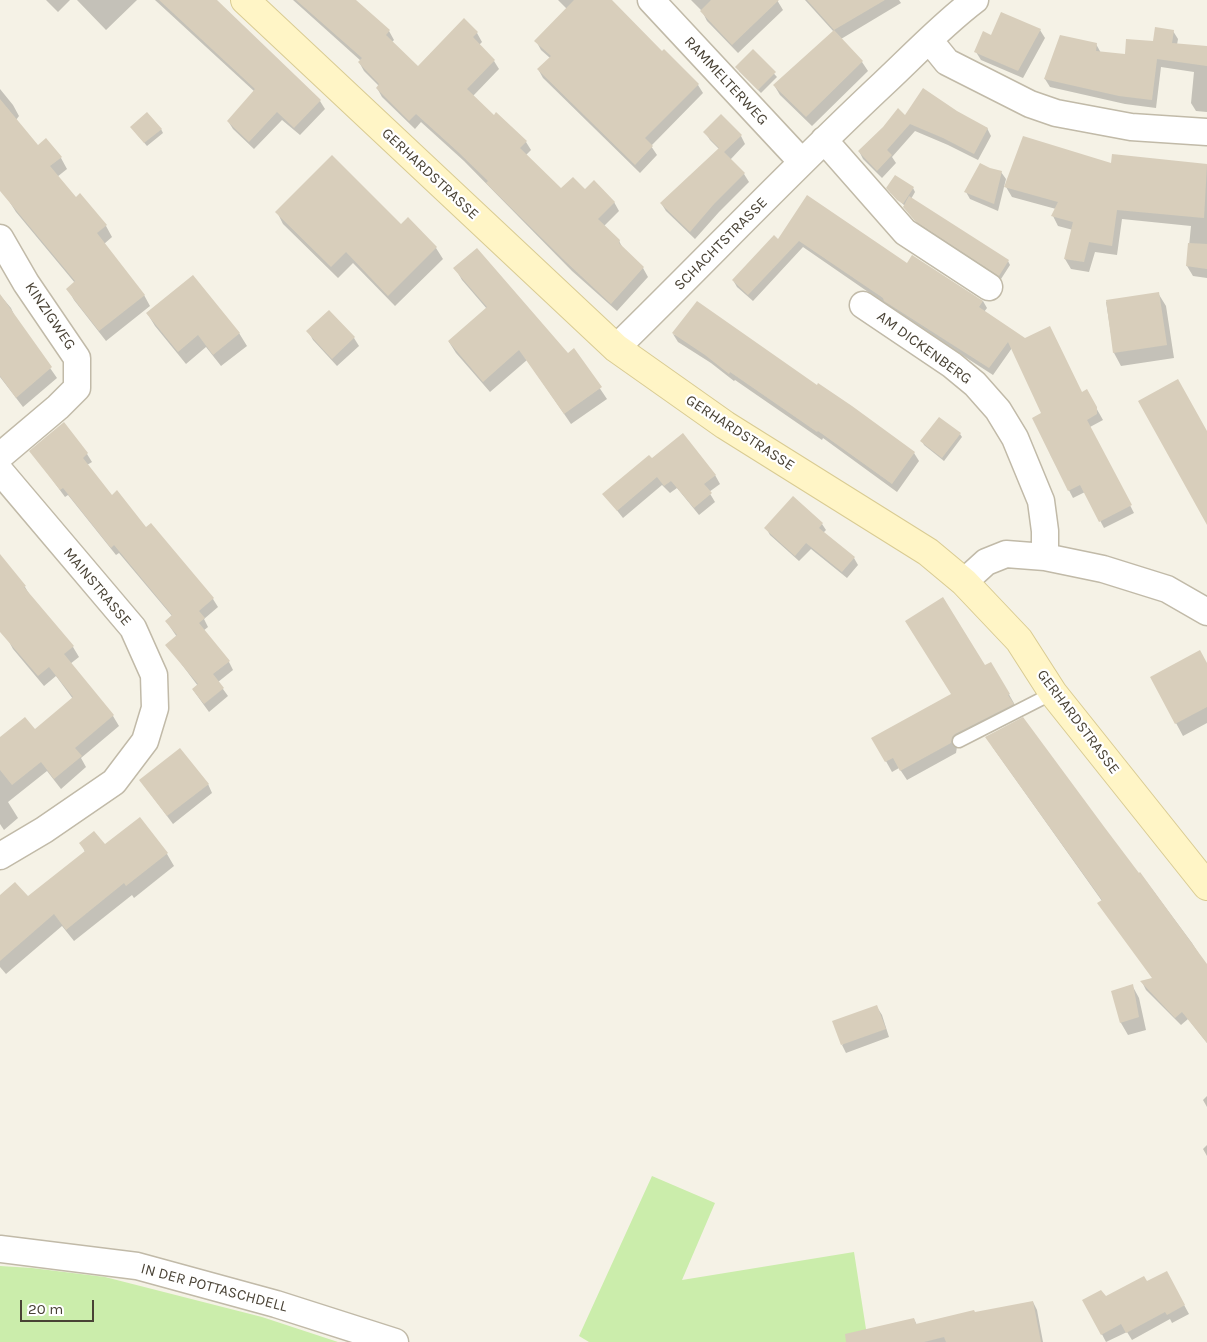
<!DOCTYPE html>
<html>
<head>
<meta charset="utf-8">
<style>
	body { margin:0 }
	#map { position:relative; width:1207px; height:1342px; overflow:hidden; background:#f5f2e6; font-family:Karla,sans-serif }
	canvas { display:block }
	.scale { position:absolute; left:20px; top:1300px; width:74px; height:22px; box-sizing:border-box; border:2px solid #494235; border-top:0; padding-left:6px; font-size:15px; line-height:18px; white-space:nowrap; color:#494235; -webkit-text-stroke:4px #fff; paint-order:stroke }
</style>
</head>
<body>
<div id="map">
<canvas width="1207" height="1342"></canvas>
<div class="scale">20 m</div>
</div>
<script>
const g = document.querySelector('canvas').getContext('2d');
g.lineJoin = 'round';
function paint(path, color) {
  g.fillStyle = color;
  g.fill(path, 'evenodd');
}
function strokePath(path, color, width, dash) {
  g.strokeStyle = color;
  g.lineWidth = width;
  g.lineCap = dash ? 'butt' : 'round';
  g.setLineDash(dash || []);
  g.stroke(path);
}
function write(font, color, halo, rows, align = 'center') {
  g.font = font + ' Karla,sans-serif';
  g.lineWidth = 4.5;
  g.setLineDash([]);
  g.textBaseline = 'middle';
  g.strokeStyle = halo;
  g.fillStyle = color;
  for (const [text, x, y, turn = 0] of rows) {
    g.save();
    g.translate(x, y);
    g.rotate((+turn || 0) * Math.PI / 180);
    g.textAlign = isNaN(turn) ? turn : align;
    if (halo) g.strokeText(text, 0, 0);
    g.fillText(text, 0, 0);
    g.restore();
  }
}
const green = new Path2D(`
	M652,1176l63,27 -33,77 172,-28 14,90h-279l-10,-6z
	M0,1266l32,2 73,9 157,40 76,25h-338z`);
const shadow = new Path2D(`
	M46,0h24l-12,12z
	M77,0h60l-31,30z
	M155,0h53l112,101 5,8 -25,26 -18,-15 -28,29 -21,-20 -5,-8 27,-29z
	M293,0h61l35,31 5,9 -2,2 26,26 46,-48 13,13 5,9 -3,3 15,16 5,8 -26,27 21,20 32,26 5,8 -5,5 35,35 24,1 29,11 5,9 -15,15 15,15 5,9 19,18 5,9 -31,34 -45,-40 -108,-110 -43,-39 -6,7 -33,-32 -5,-9 2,-2 -15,-15 -5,-9 2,-1z
	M558,0h52l52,53 36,32 5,8 -52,53 6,9 -17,18 -97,-95 -5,-9 12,-11 -9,-8 -5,-9 31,-32z
	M691,0h86l6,10 -45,43 -31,-32 -5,-10z
	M805,0h94l2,3 -60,36 21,23 6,9 -56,55 -32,-31 -6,-10 60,-53z
	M1040,30l5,8 -22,40 -42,-18 -5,-8z
	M1173,31l5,8 -1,6 30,2v65l-11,-1 -5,-8 3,-31 -33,-5 -5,41 -31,-4 -75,-17 -5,-8 51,-35 5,9 25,3 28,-13z
	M753,51l24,26 -16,16 -22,-22z
	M0,89l13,16 6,11 -3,4 22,27 23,11 6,11 -10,8 19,22 30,27 6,11 -8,7 40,51 6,11 -44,35 -32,-41 -6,-11 7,-6 -59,-71 -16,-25z
	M956,112l31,16 4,8 -13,24 -30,-15 -33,-14 -23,26 4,6 -14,15 -19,-19 -4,-8 24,-23 22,-11z
	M161,129l2,4 -16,13 -13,-15z
	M705,132l36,4 4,8 -15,16 14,14 5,8 -30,30 -24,27 -29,-28 -5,-8 58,-54 -9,-9z
	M1113,155l94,10v113l-14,-2 -6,-10 4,-40 -69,-7 -5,36 -22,-3 -6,20 -18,-3 -6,-10 8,-29 -15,-4 -5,-10 3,-7 -44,-12 -6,-10 106,-22z
	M1001,172l5,7 -8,32 -28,-12 -4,-7z
	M913,188l2,4 -4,7 97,62 2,4 -9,14 -83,-55 -13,-18 -15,-14z
	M808,197l99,68 76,36 4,7 -3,4 98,81 4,-3 17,30 -13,7 44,86 -30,15 -19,-36 -12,6 -23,-44 -7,-40 -31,-66 -19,27 -104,-67 -2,-3 -84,-58 -50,54 -16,-14 -4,-7 45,-39z
	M277,212l124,14 7,-7 28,29 7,11 -48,47 -42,-43 -15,15 -55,-54z
	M455,268l113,86 6,-4 33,49 -36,25 -44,-64 -37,32 -34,-39 -7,-11 38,-33 -25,-29z
	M1158,293l8,13 8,52 -53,8 -7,-13 -8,-51z
	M0,295l11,13 5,11 41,59 -34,29 -23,-30z
	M147,313l92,20 8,13 -26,20 -15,-19 -20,17 -31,-38z
	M308,331l46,7 5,8 -22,20 -24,-26z
	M673,334l144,53 97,66 5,8 -22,31 -74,-54 -1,2 -87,-60 -1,1 -23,-18 -33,-21z
	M63,424l24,30 5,8 -5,3 25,32 34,32 5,-4 62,74 5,8 -14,12 4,8 -5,4 26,31 4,8 -15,12 10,14 -19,16 -16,-22 5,-4 -31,-41 10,-8 -11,-16 6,-5 -53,-63 -3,2 -48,-60 -3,2 -34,-46z
	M960,434l2,3 -18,24 -20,-16 -2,-4z
	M652,460l63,15 5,9 -11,8 6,10 -16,13 -22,-27 -7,5 -8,-8 -39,33 -19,-24z
	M822,524l4,6 -3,3 31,25 4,7 -11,13 -36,-29 -12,12 -29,-26 -4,-7z
	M0,556l25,31 6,10 42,50 6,10 -9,7 43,52 6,10 -38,32 5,9 -25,22 -14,-18 -39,31 10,16 -14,12 -4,-6v-85l34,-8 39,-32 -17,-23 -12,10 -31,-37 -6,-11 -7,-27z
	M991,663l24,42 -2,1 5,8 -57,30 -4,3 -1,6 -49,27 -8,-12 -7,4 -19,-34 79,-43z
	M1207,664v59l-24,13 -32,-59z
	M991,745l147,130 2,-2 52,70 15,24v76l-19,-24 -7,6 -35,-35 -4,-8 11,-3 -51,-78z
	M140,780l68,4 4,9 -39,31z
	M81,843l86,11 7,12 -40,32 -2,-3 -58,46 -12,-15 -56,48 -6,-7v-71l28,2 57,-46z
	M1132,985l7,13 7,32 -18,5 -7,-12 -8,-32z
	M877,1007l5,8 7,22 -43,16 -4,-8z
	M1207,1096v11l-4,-7z
	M1207,1145v11l-4,-7z
	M1171,1281l18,33 -17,9 -2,-4 -38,21 -5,-8 -21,10 -22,-42 22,-2 41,-15z
	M1033,1302l4,8 6,32h-161l32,-23 3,6z`);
const building = new Path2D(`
	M159,0h58l104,100 -27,28 -17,-16 -28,30 -22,-21 28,-32z
	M296,0h60l34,30 -4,5 32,31 46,-48 14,14 -5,5 22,23 -28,29 27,26 2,-3 31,29 -7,7 41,40 12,-11 12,12 9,-9 21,22 -17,17 22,21 -1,3 25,24 -33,37 -45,-42 -80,-79 2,-2 -30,-29 -42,-38 -7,7 -33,-33 3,-4 -21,-22 4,-4z
	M574,0h38l50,51 2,-2 35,35 -54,54 8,8 -18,19 -98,-96 14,-13 -17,-15z
	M711,0h68l-47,45 -32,-34z
	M807,0h78l-51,30 29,31 -57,56 -33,-32 61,-55z
	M1001,12l40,17 -23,42 -44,-19 9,-21 8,4z
	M1155,27l19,3 -2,13 35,3v20l-50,-7 -5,41 -33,-4 -75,-17 16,-44 37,8 -1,8 29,3 1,-15 27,2z
	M753,49l23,23 -18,18 -23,-23z
	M923,88l34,23 31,17 -14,26 -31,-16 -33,-14 -23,26 5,5 -15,16 -19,-20 25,-24 15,-19 7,7z
	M0,99l38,46 8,-7 16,19 -12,9 26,31 4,-4 27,32 -10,8 48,62 -46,36 -33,-42 9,-8 -75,-90z
	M147,112l15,17 -18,14 -14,-16z
	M721,114l21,21 -18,17 21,21 -31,31 -24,28 -30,-29 59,-55 -16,-16z
	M1023,136l88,27 1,-9 95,10 -3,54 -87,-8 -5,36 -23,-4 -5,20 -20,-3 9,-37 -22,-6 7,-14 -54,-15z
	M332,155l69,69 7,-7 29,30 -49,49 -42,-44 -15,15 -56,-55z
	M980,163l10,5 12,3 -8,33 -30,-12z
	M895,175l19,12 -11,17 -6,-4 -11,-12z
	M807,195l100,68 5,-8 71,46 -4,6 46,31 25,-12 32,66 5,-3 10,18v7l-10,6 45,85 -33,17 -19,-37 -12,6 -36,-73 9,-5 -33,-71 -19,26 -105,-67 -1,-3 -84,-57 -51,54 -16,-15 42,-45 4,4z
	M909,196l100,64 -10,16 -84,-55 -12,-14z
	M1188,243l19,1v25l-21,-3z
	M477,248l91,105 6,-5 28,39 -38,27 -45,-64 -36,32 -35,-41 39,-34 -34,-39z
	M193,275l47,58 -27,22 -15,-20 -20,17 -32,-39z
	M1159,292l8,53 -54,8 -7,-53z
	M0,294l52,73 -36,31 -16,-22z
	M697,301l120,84 1,-2 34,23 63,46 -23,32 -74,-53 -1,1 -87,-60 -1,2 -24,-19 -33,-22z
	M329,310l26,27 -23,22 -26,-28z
	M1178,379l29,52v94l-69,-124z
	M939,417l22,16 -19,25 -22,-17z
	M64,422l24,31 -5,5 29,37 5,-5 29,37 5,-4 63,75 -15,13 6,7 -6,5 31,38 -17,13 11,14 -20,16 -12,-15 6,-5 -33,-39 12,-10 -12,-14 7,-6 -58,-70 -3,3 -48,-60 -3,2 -31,-39z
	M683,433l33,42 -12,9 8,9 -18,15 -23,-27 -7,5 -7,-9 -40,34 -15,-17 47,-39 3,3z
	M793,496l30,27 -4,5 36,29 -13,15 -36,-29 -11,13 -31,-28z
	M0,554l26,32 -2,1 50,59 -10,8 50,61 -39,33 7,8 -28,23 -13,-17 -29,23 -12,-15v-33l25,-20 10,12 38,-32 -24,-30 -11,9 -38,-44z
	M943,597l42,68 6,-3 19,32 -2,1 6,9 -59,30 -3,3 -1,6 -51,28 -7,-13 -8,4 -14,-24 80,-44 -46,-73z
	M1200,650l7,13v44l-32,17 -25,-47z
	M1023,717l82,111 34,45 1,-1 67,92v79l-25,-31 -7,6 -35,-37 12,-3 -55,-75 5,-3 -117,-163z
	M180,748l29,36 -42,32 -28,-36z
	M140,817l28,36 -42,33 -2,-3 -58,47 -12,-16 -54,47v-66l15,-13 13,14 57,-45 -6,-8 15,-12 11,13z
	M1133,984l6,33 -19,6 -9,-32z
	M877,1005l9,24 -45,16 -9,-24z
	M1167,1271l18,34 -18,10 -2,-3 -39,21 -5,-9 -20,11 -19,-35 19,-10 5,6 38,-20 3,5z
	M1033,1301l8,41h-95l-2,-5 -20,5h-78l-1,-8 69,-16 2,6 58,-14 1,2z`);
const lane = new Path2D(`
	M959,741l94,-48`);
const street = new Path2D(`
	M651,0l151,162
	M930,41l17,21 83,42 26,9 75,14 76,5
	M824,140l81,92 84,55
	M0,238l26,45 51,75v30l-19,19 -58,49
	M863,305l89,60 23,19 23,26 17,28 26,63 4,30v26
	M616,348c90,-88 175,-178 267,-264 30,-28 59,-59 92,-84
	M0,471l133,157 21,47 1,33 -10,33 -31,41 -70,48 -44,26
	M964,582l22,-20 20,-8 39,3 58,12 64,20 40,23
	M0,1249l137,17 139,38 119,38`);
const secondary = new Path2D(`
	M245,0l371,348 109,77 203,127 36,30 55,58 34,53 154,193`);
const streetNames = [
	["RAMMELTERWEG",726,81,47],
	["GERHARDSTRASSE",430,174,43],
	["SCHACHTSTRASSE",721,244,-45],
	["KINZIGWEG",50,316,56],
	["AM DICKENBERG",924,348,36],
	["GERHARDSTRASSE",740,433,33],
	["MAINSTRASSE",97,587,50],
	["GERHARDSTRASSE",1078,722,53],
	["IN DER POTTASCHDELL",214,1288,15]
];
paint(green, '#cbedab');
paint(shadow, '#0003');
paint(building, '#d8cebb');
strokePath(lane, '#c1baa8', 15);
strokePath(street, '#c1baa8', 29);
strokePath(secondary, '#d9cb92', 30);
strokePath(lane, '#fff', 12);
strokePath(street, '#fff', 26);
strokePath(secondary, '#fff5c6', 28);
write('15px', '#494235', '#fff', streetNames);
</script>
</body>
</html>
